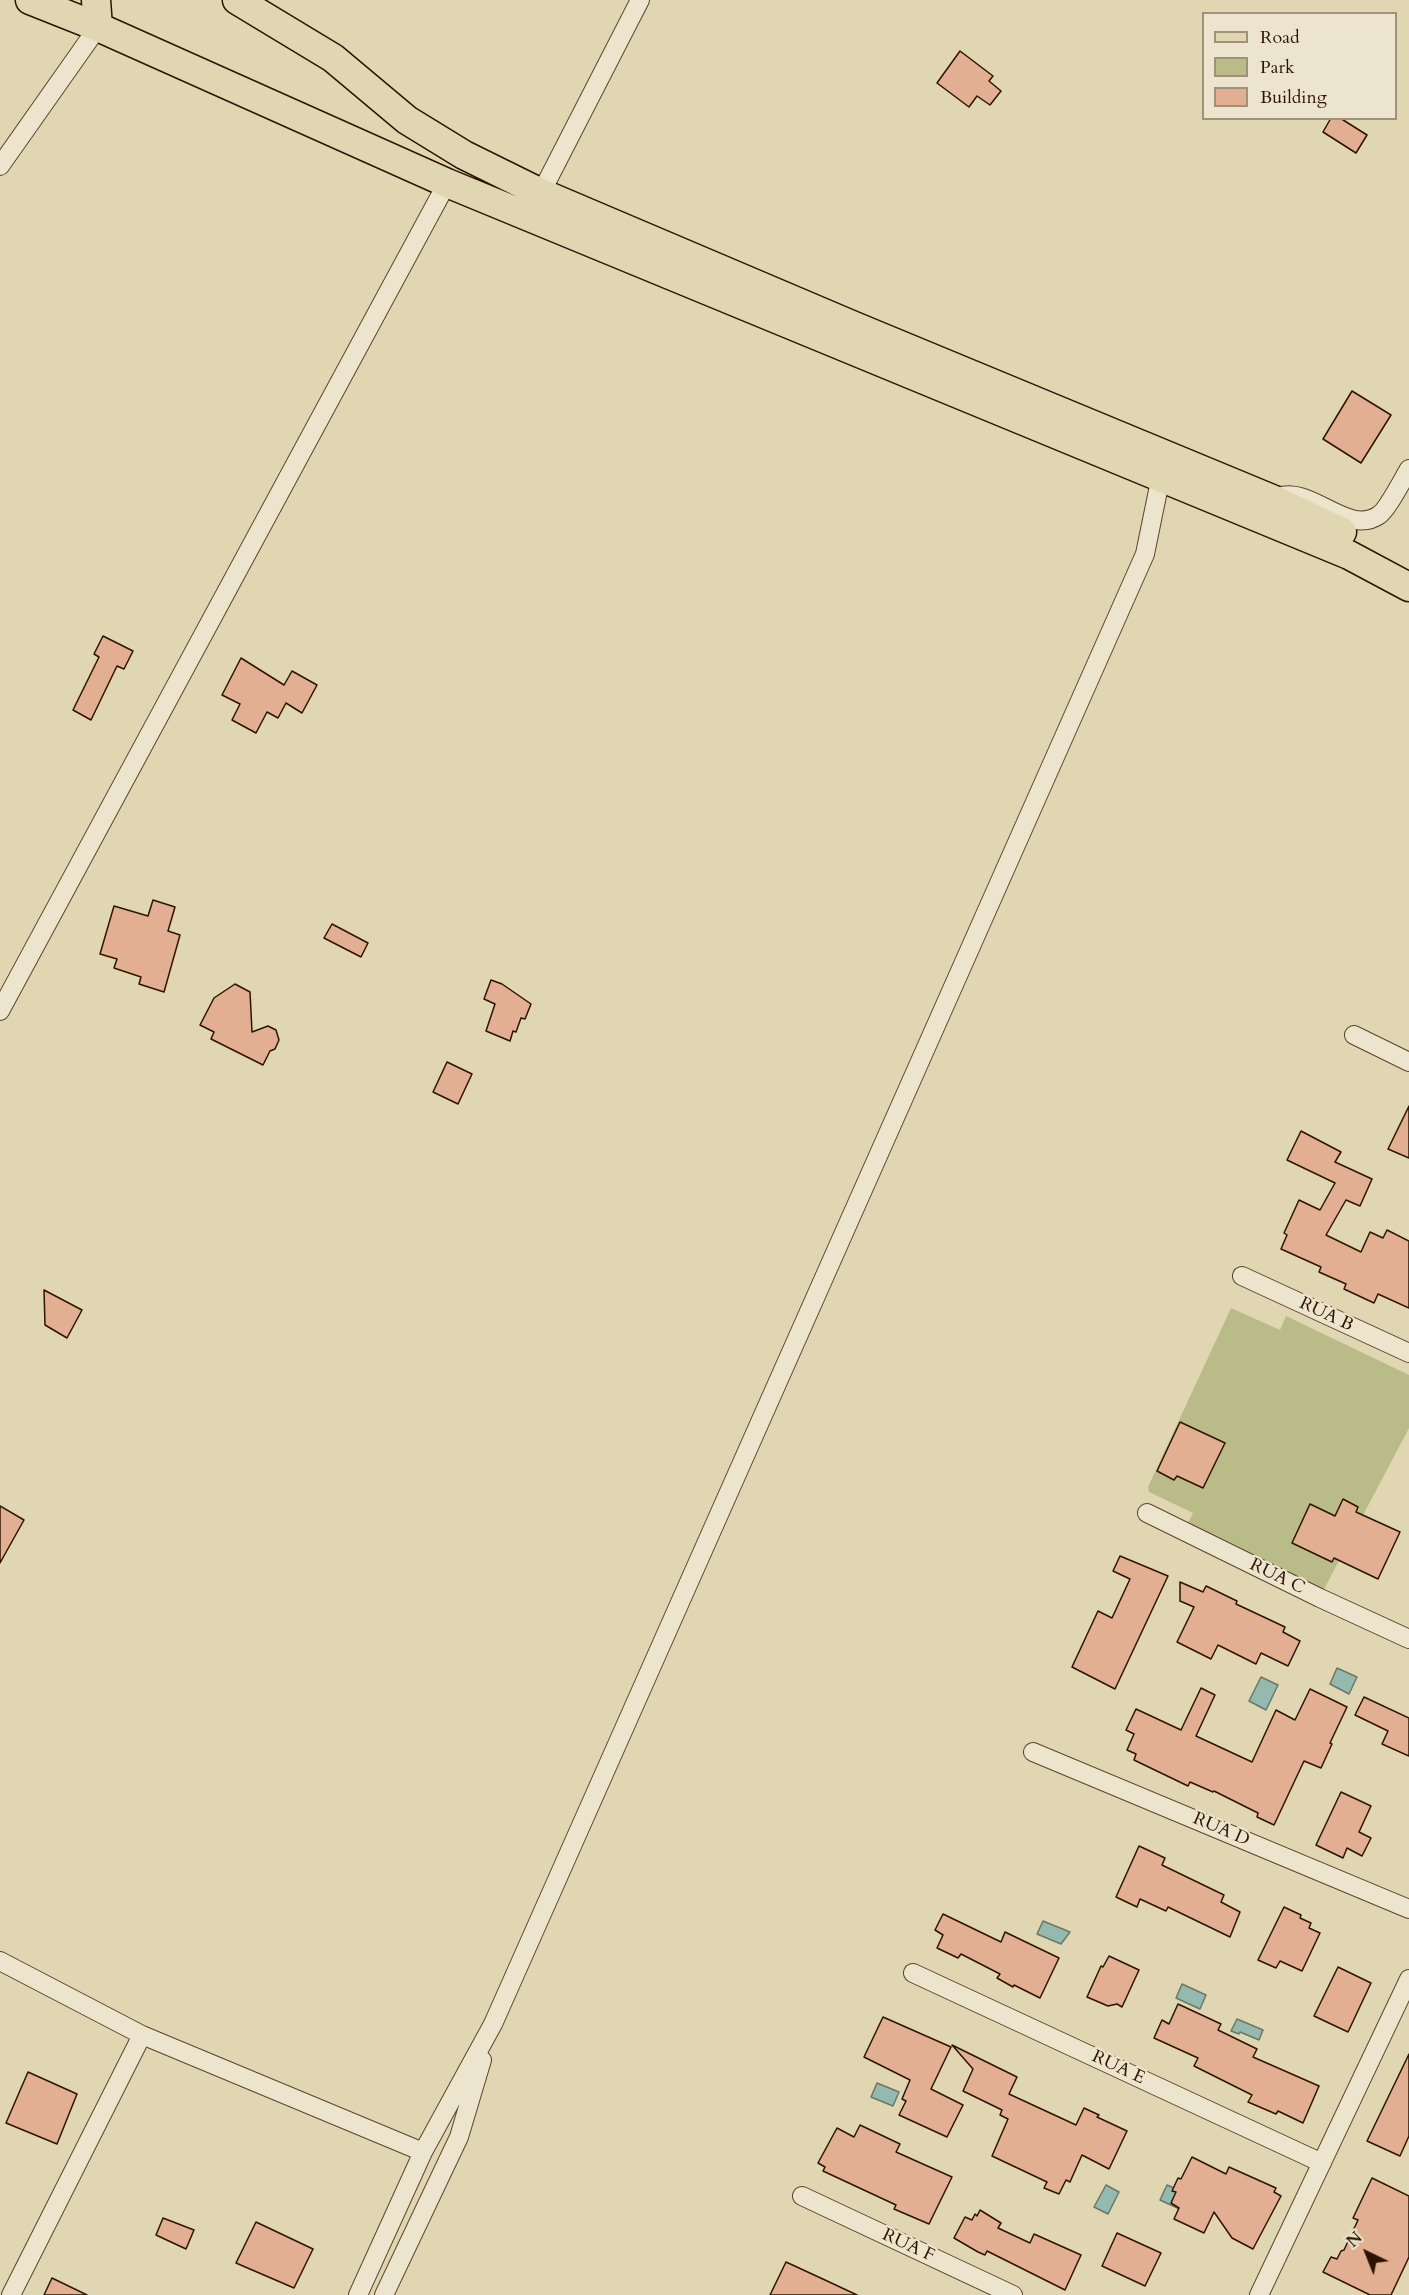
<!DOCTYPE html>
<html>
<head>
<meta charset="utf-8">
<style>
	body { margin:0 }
	#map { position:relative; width:1409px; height:2295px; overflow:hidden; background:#e1d6b2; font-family:Cardo,serif }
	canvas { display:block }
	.legend { position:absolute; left:1202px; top:12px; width:195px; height:108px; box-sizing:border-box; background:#ece4cd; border:2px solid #a0917b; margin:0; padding:8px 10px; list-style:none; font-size:18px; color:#2e1400 }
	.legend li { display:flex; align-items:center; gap:12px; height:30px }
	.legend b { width:30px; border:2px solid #a0917b }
	.north { position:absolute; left:1337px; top:2223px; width:60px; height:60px; -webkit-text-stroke:4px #ece4cd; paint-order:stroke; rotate:317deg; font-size:16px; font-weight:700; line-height:24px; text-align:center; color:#2e1400 }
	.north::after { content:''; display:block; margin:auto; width:21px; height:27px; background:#2e1400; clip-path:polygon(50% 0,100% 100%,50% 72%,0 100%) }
</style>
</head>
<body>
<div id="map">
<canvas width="1409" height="2295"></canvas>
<ul class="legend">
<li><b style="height:8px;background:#e1d6b2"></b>Road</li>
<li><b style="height:16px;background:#b9bc88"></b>Park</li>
<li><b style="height:16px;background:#e2af93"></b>Building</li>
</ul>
<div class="north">N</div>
</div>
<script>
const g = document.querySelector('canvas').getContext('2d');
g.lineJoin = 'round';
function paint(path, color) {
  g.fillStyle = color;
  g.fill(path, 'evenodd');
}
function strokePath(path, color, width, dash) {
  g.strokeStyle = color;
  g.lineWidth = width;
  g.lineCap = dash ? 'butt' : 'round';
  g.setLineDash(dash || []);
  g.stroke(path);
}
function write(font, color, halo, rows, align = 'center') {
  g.font = font + ' Cardo,serif';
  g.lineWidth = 4.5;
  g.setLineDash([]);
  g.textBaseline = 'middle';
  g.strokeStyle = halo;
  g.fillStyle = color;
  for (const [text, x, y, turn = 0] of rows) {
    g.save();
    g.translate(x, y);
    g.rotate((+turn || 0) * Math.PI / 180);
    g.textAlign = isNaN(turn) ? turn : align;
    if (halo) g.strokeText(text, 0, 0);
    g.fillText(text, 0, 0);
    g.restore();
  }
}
const green = new Path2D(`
	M1231,1308l49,22 6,-14 123,59v53l-87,165 -136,-66 7,-14 -44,-21 -1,-5z`);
const water = new Path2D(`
	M1337,1668l20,9 -8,17 -19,-10z
	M1261,1677l17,8 -12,25 -17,-9z
	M1043,1921l27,11 -9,12 -24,-10z
	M1182,1984l24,11 -6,14 -24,-11z
	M1237,2019l26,11 -4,10 -19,-8 -1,2 -8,-3z
	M877,2083l22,9 -6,14 -22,-9z
	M1106,2185l13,7 -11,22 -14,-7z
	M1167,2185l28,12 -7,16 -28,-13z`);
const building = new Path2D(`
	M960,51l33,25 -4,5 12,10 -11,14 -13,-9 -8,11 -32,-24z
	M1331,118h9l27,17 -11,18 -33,-21z
	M1352,391l39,24 -30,48 -38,-24z
	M103,636l30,15 -9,18 -7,-3 -26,54 -18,-10 26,-53 -5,-3z
	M241,658l43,27 8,-14 25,14 -15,28 -16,-10 -8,15 -11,-6 -11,21 -24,-13 8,-16 -18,-9z
	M153,900l22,7 -7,24 12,4 -16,57 -25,-8 2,-7 -27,-9 3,-9 -17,-5 14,-48 34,10z
	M332,924l36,19 -7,14 -37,-19z
	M491,980l11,4 29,20 -6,15 -4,-1 -5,14 -3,-1 -3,10 -24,-10 9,-27 -11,-5z
	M235,984l15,8 2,40 16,-6 8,4 3,10 -4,9 -5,2 -7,14 -52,-26 3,-7 -14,-7 14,-27z
	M447,1062l25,12 -14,30 -25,-12z
	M1409,1106v52l-21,-9z
	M1301,1131l40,21 -6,10 37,17 -12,27 -14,-6 -20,35 35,17 9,-20 13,6 4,-8 22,11v67l-31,-14 -4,9 -30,-14 2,-5 -27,-12 2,-5 -40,-18 6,-14 -3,-2 15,-33 21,10 15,-27 -48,-23z
	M44,1290l38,20 -15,28 -22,-13z
	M1180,1422l45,21 -22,45 -26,-12 -3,4 -17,-9z
	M1343,1499l15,8 -2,5 44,20 -22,47 -44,-21 -2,4 -40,-19 18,-39 25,12z
	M0,1506l24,14 -24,43z
	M1120,1556l48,20 -53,113 -43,-22 26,-56 14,7 18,-39 -17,-8z
	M1180,1582l23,10 3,-6 31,15 -1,3 49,23 -2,5 17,9 -12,25 -27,-13 -5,11 -38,-19 -7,14 -34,-17 17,-35 -14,-6z
	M1201,1688l14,7 -19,41 56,26 24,-52 19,10 15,-31 37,18 -17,36 2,1 -11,24 -17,-7 -30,64 -17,-8 1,-4 -44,-22 -1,1 -23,-10 -2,4 -54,-26 2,-6 -9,-4 7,-16 -8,-4 10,-21 45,21z
	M1364,1697l45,21v38l-27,-12 6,-13 -33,-16z
	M1341,1792l30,14 -12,26 12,6 -9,18 -15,-8 -4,10 -27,-13z
	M1139,1846l26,12 -3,7 62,30 -3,7 19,10 -10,25 -62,-30 -2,4 -26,-12 -3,8 -21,-10z
	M1284,1907l17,8 -1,3 11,5 -2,5 11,5 -18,38 -22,-10 -4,7 -18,-8z
	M943,1914l58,28 4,-10 54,26 -19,40 -26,-13 -1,2 -16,-9 3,-4 -39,-20 -3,4 -21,-10 6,-13 -8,-5z
	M1109,1956l30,14 -17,37 -5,-3 -9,2 -21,-9 14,-31 2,1z
	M1338,1967l33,16 -23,49 -34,-16z
	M1178,2004l43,20 -3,6 39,19 -4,8 66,29 -16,37 -25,-12 -2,3 -28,-12 4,-7 -58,-29 4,-8 -44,-20 8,-18 7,4z
	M883,2017l68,30 -20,42 32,16 -16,32 -48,-22 7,-14 -4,-2 8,-19 -46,-23z
	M952,2045l65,32 -8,17 67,31 8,-17 15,7 -2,2 30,14 -18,38 -27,-14 -12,27 -4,-2 -7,14 -15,-6 3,-6 -55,-26 16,-37 -8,-4 2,-5 -39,-19 10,-22z
	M1409,2054v82l-9,20 -33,-15z
	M28,2072l49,22 -20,50 -51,-21z
	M860,2125l40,19 -4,8 56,25 -23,47 -35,-15 2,-4 -73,-34 2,-4 -7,-4 19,-35 17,9z
	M1192,2157l34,17 3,-7 47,21 -2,4 7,4 -28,53 -21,-11 -18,-26 -10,21 -30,-14 5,-11 -8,-5 5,-11 -4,-1 6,-13 3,1z
	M1372,2178l37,18v61l-18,38h-21l-47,-23 8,-15 6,2 4,-8 3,-1 14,-30 -5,-2z
	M980,2210l21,13 -3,5 32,15 4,-9 47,21 -16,35 -78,-39 -2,4 -7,-3 -24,-14 11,-21 7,3 3,-6 2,2z
	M163,2218l31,12 -8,19 -30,-14z
	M256,2222l57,27 -19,39 -58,-25z
	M1117,2233l44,20 -16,33 -43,-20z
	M786,2262l39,18 32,15h-87z
	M52,2278l35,17h-43z`);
const minor = new Path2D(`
	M0,166l98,-139
	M541,193l99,-193
	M1278,497c33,-12 70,40 101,18 8,-5 24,-36 30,-46
	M0,1011l447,-828
	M1354,1035l55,27
	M1242,1276l167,77
	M1147,1513l173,85 89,41
	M1033,1752l376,157
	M0,1961l142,74 281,117
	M913,1973l409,190
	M802,2196l211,99
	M11,2295l131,-260
	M358,2295l65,-143 70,-128 652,-1470 16,-78
	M384,2295l75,-158 23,-77
	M1259,2295l150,-316`);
const primary = new Path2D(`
	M30,0l68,27 349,156 902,372 60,32
	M96,0l2,27
	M237,0l96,58 74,62 57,35 77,38 313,133 418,173 70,33`);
const streetNames = [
	["RUA B",1326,1315,25],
	["RUA C",1277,1577,26],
	["RUA D",1221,1830,23],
	["RUA E",1118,2068,25],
	["RUA F",908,2246,25]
];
paint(green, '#b9bc88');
paint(water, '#94b9ae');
strokePath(water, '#6b7768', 1.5);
paint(building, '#e2af93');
strokePath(building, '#2e1400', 1.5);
strokePath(minor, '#5b442c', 20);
strokePath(primary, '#2e1400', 31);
strokePath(minor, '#ece4cd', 18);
strokePath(primary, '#e1d6b2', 28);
write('18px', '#2e1400', '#ece4cd', streetNames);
</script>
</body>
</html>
